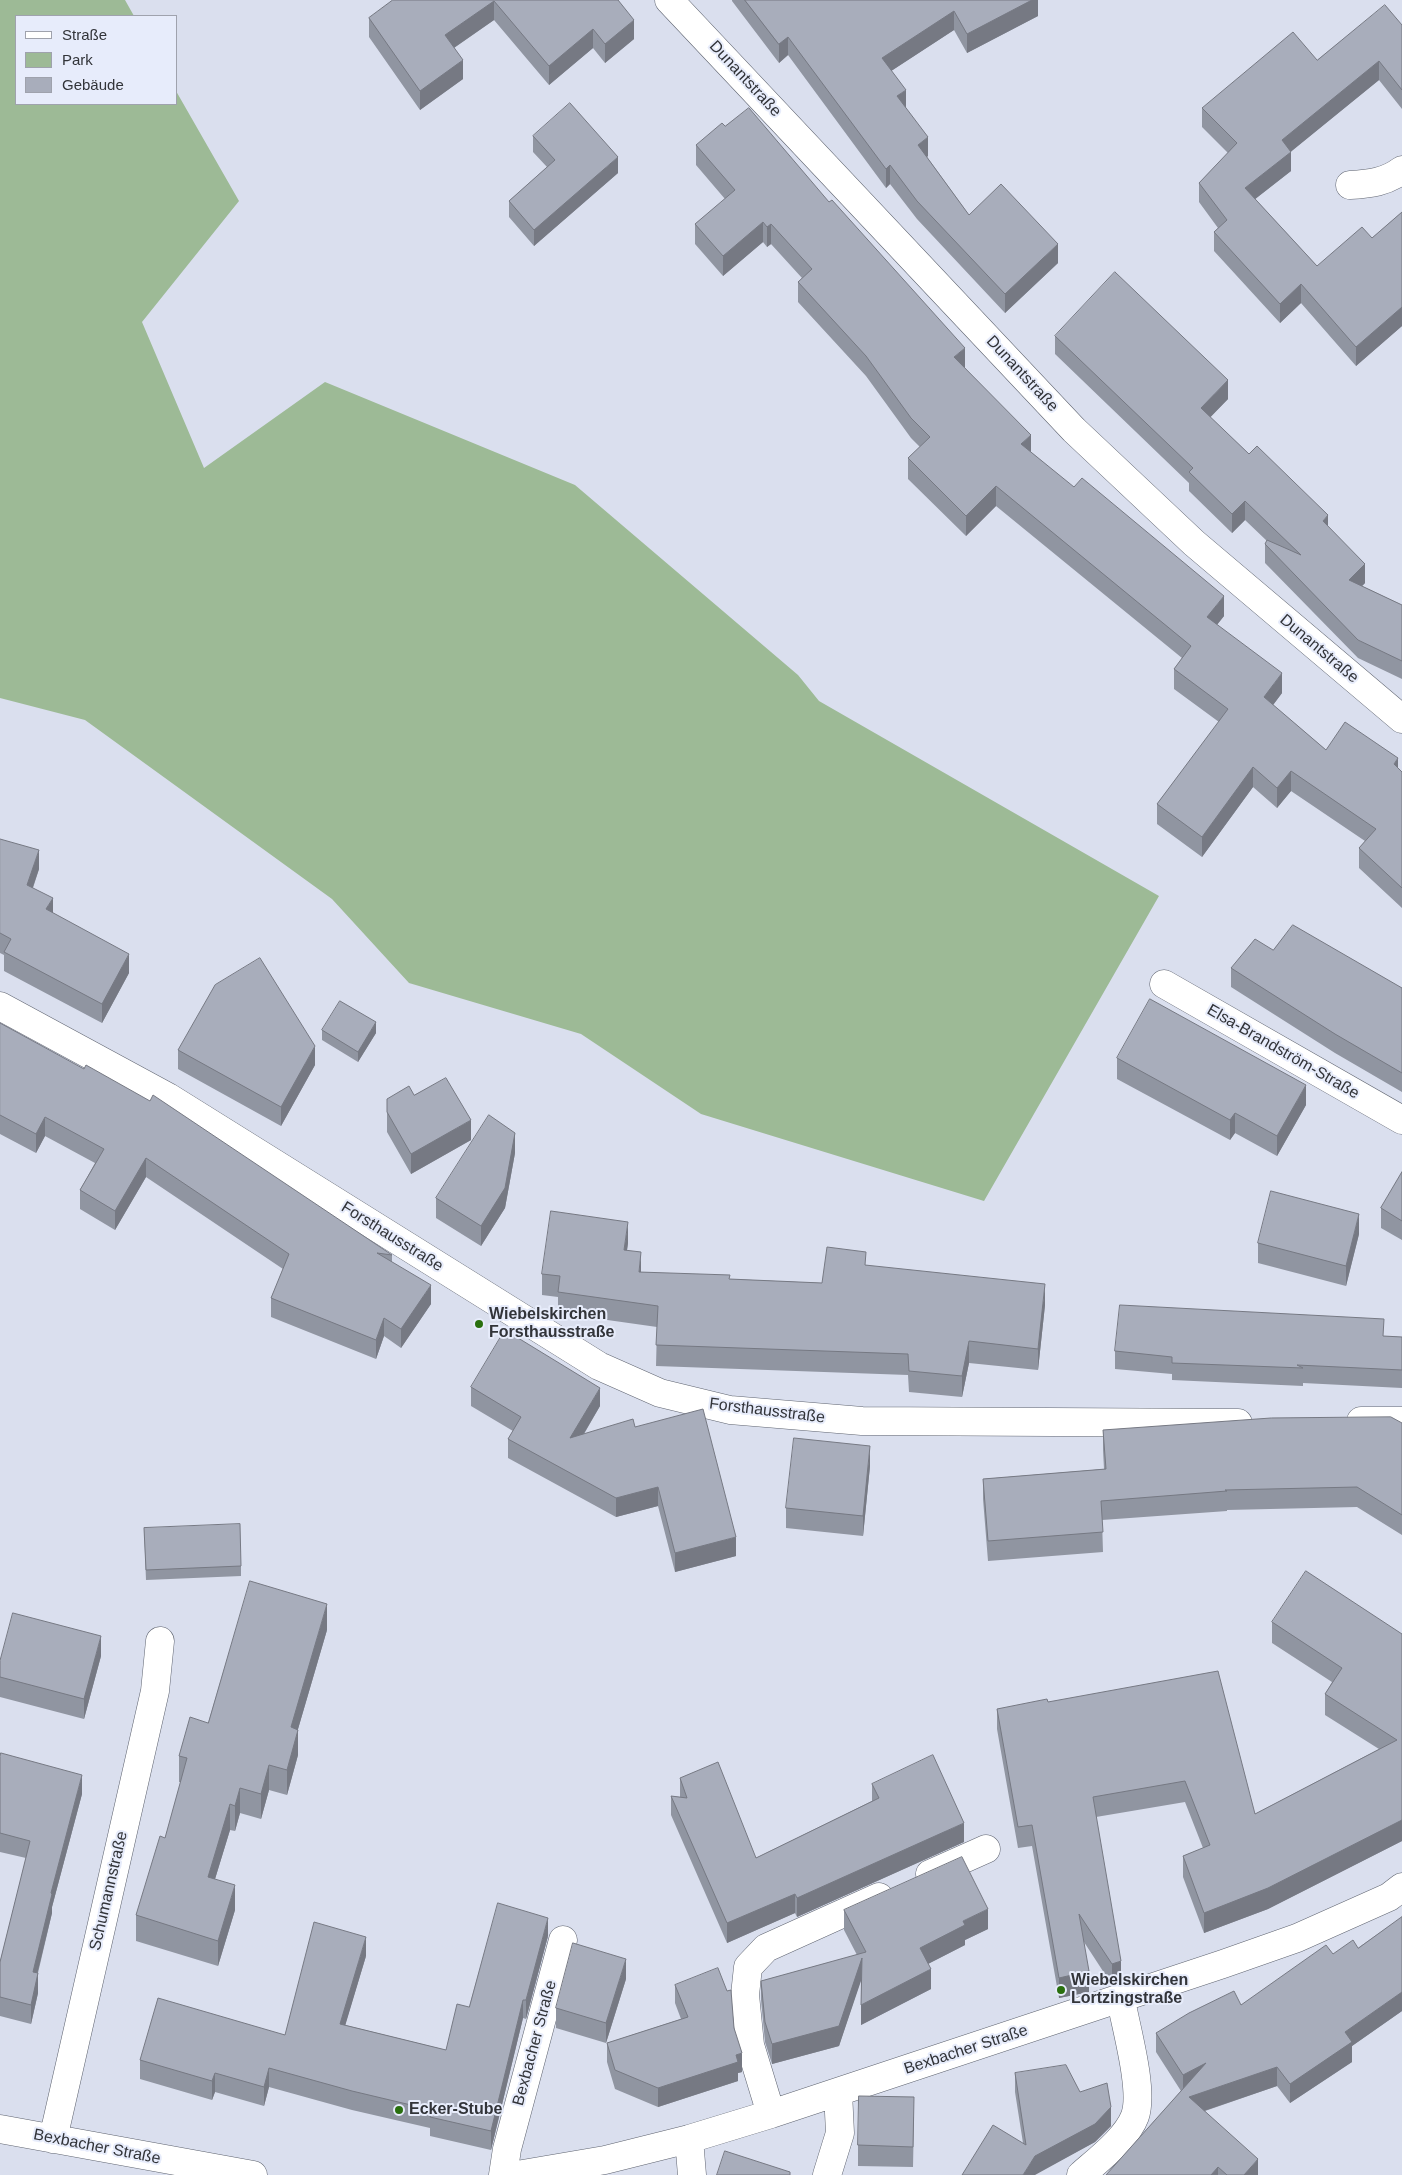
<!DOCTYPE html>
<html>
<head>
<meta charset="utf-8">
<style>
	body { margin:0 }
	#map { position:relative; width:1402px; height:2175px; overflow:hidden; background:#dadfee; font-family:Helvetica,sans-serif }
	canvas { display:block }
	.legend { position:absolute; left:15px; top:15px; width:162px; height:90px; box-sizing:border-box; background:#e7ecfb; border:1px solid #9fa2ad; margin:0; padding:6px 9px; list-style:none; font-size:15px; color:#323439 }
	.legend li { display:flex; align-items:center; gap:10px; height:25px }
	.legend b { width:25px; border:1px solid #9fa2ad }
</style>
</head>
<body>
<div id="map">
<canvas width="1402" height="2175"></canvas>
<ul class="legend">
<li><b style="height:6px;background:#fff"></b>Straße</li>
<li><b style="height:14px;background:#9dba96"></b>Park</li>
<li><b style="height:14px;background:#a8adbb"></b>Gebäude</li>
</ul>
</div>
<script>
const g = document.querySelector('canvas').getContext('2d');
g.lineJoin = 'round';
function paint(path, color) {
  g.fillStyle = color;
  g.fill(path, 'evenodd');
}
function strokePath(path, color, width, dash) {
  g.strokeStyle = color;
  g.lineWidth = width;
  g.lineCap = dash ? 'butt' : 'round';
  g.setLineDash(dash || []);
  g.stroke(path);
}
function write(font, color, halo, rows, align = 'center') {
  g.font = font + ' Helvetica,sans-serif';
  g.lineWidth = 4;
  g.setLineDash([]);
  g.textBaseline = 'middle';
  g.strokeStyle = halo;
  g.fillStyle = color;
  for (const [text, x, y, turn = 0] of rows) {
    g.save();
    g.translate(x, y);
    g.rotate((+turn || 0) * Math.PI / 180);
    g.textAlign = isNaN(turn) ? turn : align;
    if (halo) g.strokeText(text, 0, 0);
    g.fillText(text, 0, 0);
    g.restore();
  }
}
const green = new Path2D(`
	M0,0h125l9,16h-118v88h160v-13l63,110 -97,121 62,146 121,-86 250,103 223,190 21,26 340,195 -175,305 -283,-87 -120,-80 -172,-51 -77,-84 -247,-179 -85,-22z`);
const minor = new Path2D(`
	M669,0l405,430 120,113 208,176
	M1350,185c20,-1 36,-3 52,-15
	M1164,984l238,136
	M0,1006l168,91 431,269 61,27 70,17 132,11 376,2
	M1361,1421h41
	M930,1874l56,-25
	M771,2114l-21,-69 -5,-50 3,-28 18,-19 113,-51
	M0,2129l253,46
	M53,2139l102,-448 5,-50
	M689,2139l3,36
	M503,2175l4,-26 56,-209
	M517,2175l88,-15 84,-21 82,-25 452,-150 74,-26 92,-41 13,-10
	M827,2175l13,-42 -2,-41
	M1081,2175c17,-15 46,-37 54,-59 9,-26 -9,-88 -14,-116`);
const wall = new Path2D(`
	M393,0h225l16,39 -29,24 -12,-15 -44,37 -55,-65 -40,28 9,31 -43,31 -51,-73v-19z
	M732,0h306v16l-71,37 -13,-23 -63,41 15,37 22,48 -1,1 42,58 89,48 -53,50 -88,-94 -27,-35 -4,4 -98,-133 -9,8 -47,-62z
	M1402,25v84l-23,-29 -89,72 1,19 -36,28 62,67 55,-28 30,-26v114l-46,40 -55,-63 -21,20 -66,-72v-19l4,-4 -19,-26v-19l29,-30 -26,-26v-19z
	M533,136l85,37 -84,73 -25,-29v-16l38,-34 -14,-15z
	M696,145l269,223 66,84 193,164 -7,9 65,68 -9,12 53,45 72,18 4,4v136l-43,-40v-20l6,-7 -74,-50 -14,17 -24,-21 -51,70 -45,-33v-20l62,-82 -45,-33v-20l8,-11 -186,-152 -30,30 -58,-57v-21l12,-11 -9,-9 -45,-62 -68,-74v-20l4,-4 -31,-34 -4,3 -4,-5 -40,34 -28,-32v-20l30,-25 -29,-34z
	M1055,336l173,63 -18,18 39,37 79,73 37,56 -3,3 40,19v74l-44,-21 -93,-95v-19l2,-3 -22,-21 -13,13 -43,-42v-8l-134,-129z
	M0,840l39,29 -6,19 20,25 76,60 -27,50 -98,-52v-16l-4,-2z
	M1273,950l129,38v104l-67,-39 -104,-66v-19z
	M0,1023l392,232v7l39,42 -30,44 -17,-12 -8,23 -105,-42v-19l12,-29 -137,-92 -31,53 -35,-21v-19l15,-27 -50,-27 -9,17 -36,-19z
	M322,1030l54,3 -18,29 -36,-22z
	M178,1050l137,15 -34,61 -103,-57z
	M1117,1058l189,47 -29,51 -42,-23 -5,7 -113,-61z
	M414,1095l57,45 -60,34 -24,-42v-33z
	M515,1153l-10,55 -24,38 -45,-28v-20z
	M1402,1172v68l-21,-12v-20z
	M1359,1234l-13,52 -88,-23v-20z
	M628,1243l-1,7 14,22 89,7 92,4 44,-18 179,40 -7,65 -69,-7 -7,34 -53,-5 -1,-17 -252,-9 1,-39 -99,-14v-16l-16,-2v-21z
	M1384,1336l18,1v51l-99,-5v3l-131,-6v-6l-57,-5v-18z
	M471,1387l129,19 -16,28 51,-7 101,129 -61,16 -17,-66 -42,11 -108,-59v-19l5,-8 -42,-25z
	M1402,1423v112l-45,-28 -130,3v1l-125,9 1,32 -115,9 -5,-62v-20l121,-10 -1,-19v-20z
	M870,1466l-7,70 -77,-8v-20z
	M144,1528l97,38v10l-95,4z
	M1272,1622l130,12v207l-134,68 -64,24 -21,-56v-21l20,-8 -18,-46 -89,15 25,164 -9,4 -28,-43 5,50 -30,6 -27,-152 -14,2 -21,-119v-20l51,-7 207,112 124,-65 -54,-34v-21l7,-12 -60,-39z
	M327,1630l-29,99v26l-11,40 -18,-5 -8,29 -21,-6 -5,18 -5,-1 -15,49 20,31 -17,56 -82,-25v-26l29,-77 16,-56h-2v-26l29,-33z
	M101,1656l-17,63 -84,-22v-36z
	M0,1757l82,37 -30,113v6l-14,60v20l-7,31 -31,-8v-54l26,-104 -26,-6z
	M680,1778l76,80 116,-57v-17l92,58 -167,75 -2,-4 -68,30 -56,-128v-19l9,1z
	M844,1910l144,19 -23,11v5l-37,19 3,25 -70,36v-46l-22,67 -67,18 -7,-22 -4,-42v-19l96,-26 -13,-25z
	M1402,1917v94l-50,35v16l-62,41 -13,-17 -72,25 53,64h-152l75,-84 -25,-39v-19l85,-28 92,-51 25,-6z
	M548,1936l-22,83 -3,-1 -32,132 -61,-14v-8l-78,-18 -83,-23 -5,19 -49,-14 -3,8 -72,-21v-19l145,-25 81,-79 -21,69 101,25 23,-43z
	M626,1979l-20,64 -50,-15v-20z
	M675,1985l59,43 8,44 -4,1v8l-80,26 -43,-18 -8,-27v-19l74,-24 -6,-16z
	M1015,2073l65,19 31,34 -16,16 -60,32 -12,-31 -8,-51z
	M914,2117l-1,50 -55,-1v-21z`);
const shadedWall = new Path2D(`
	M1032,0h6v16l-71,37v-19z
	M494,1v19l-49,34v-19z
	M954,11v19l-72,47v-19z
	M634,20v19l-29,24v-19z
	M593,29v19l-44,37v-19z
	M788,37v18l-9,8v-19z
	M463,60v19l-43,31v-19z
	M1379,61v19l-97,79v-19z
	M906,90v19l-9,-13z
	M928,137v19l-10,8v-19z
	M1291,152v19l-46,36v-19z
	M618,157v16l-84,73v-16z
	M890,165v19l-4,4v-19z
	M763,222v20l-40,34v-20z
	M771,224v20l-4,3v-20z
	M1058,244v19l-53,50v-19z
	M1301,284v19l-21,20v-19z
	M1402,307v19l-46,40v-19z
	M965,348v20l-11,9v-20z
	M1228,380v19l-27,28v-19z
	M1031,435v20l-10,-11z
	M996,486v20l-30,30v-20z
	M1245,501v19l-13,13v-19z
	M1328,515v19l-5,-13z
	M1365,564v19l-16,16v-19z
	M1224,596v20l-17,21v-20z
	M1282,673v20l-18,24v-20z
	M1398,758v20l-4,-14z
	M1253,767v20l-51,70v-20z
	M1291,771v20l-14,17v-20z
	M39,850v19l-12,35v-19z
	M53,898v19l-7,-8z
	M129,954v19l-27,50v-19z
	M376,1022v11l-18,29v-10z
	M315,1046v19l-34,61v-19z
	M1306,1085v20l-29,51v-20z
	M1235,1113v20l-5,7v-20z
	M45,1117v19l-9,17v-19z
	M471,1120v20l-60,34v-20z
	M515,1133v20l-10,55 -24,38v-20z
	M146,1158v19l-31,53v-19z
	M1359,1214v20l-13,52v-20z
	M628,1222v21l-4,28v-21z
	M641,1252v21l-2,-1z
	M1045,1284v21l-7,65v-21z
	M431,1285v19l-30,44v-19z
	M384,1318v18l-8,23v-19z
	M969,1341v22l-7,34v-21z
	M600,1388v18l-30,51v-19z
	M870,1446v20l-7,70v-20z
	M658,1487v19l-42,11v-19z
	M736,1537v19l-61,16v-19z
	M327,1604v26l-36,123v-26z
	M101,1636v20l-17,63v-20z
	M298,1730v25l-11,40v-25z
	M269,1765v25l-8,29v-25z
	M82,1775v19l-30,113v6l-19,78v-19l18,-79z
	M240,1788v25l-5,18v-25z
	M230,1804v26l-22,72v-25z
	M1402,1820v21l-134,68 -64,24v-20z
	M964,1823v19l-167,75v-19z
	M235,1885v25l-17,56v-25z
	M795,1894v19l-68,30v-20z
	M988,1909v20l-23,11v5l-45,23v-20l43,-27z
	M548,1918v18l-22,83v-19z
	M366,1937v19l-26,87v-19z
	M862,1958v20l-23,68 -67,18v-20z
	M626,1959v20l-20,64v-20z
	M1121,1961v20l-9,4v-21z
	M931,1969v20l-70,36v-20z
	M1089,1971v21l-30,6v-20z
	M38,1973v20l-7,31v-19z
	M1402,1992v19l-50,35v16l-62,41v-19l55,-52z
	M523,2000v18l-32,132v-19z
	M742,2053v19l-4,1v8l-80,26v-19l78,-33z
	M1206,2063l-23,31v-19z
	M1277,2067v19l-88,30v-19z
	M269,2068v19l-5,19v-19z
	M215,2073v19l-3,8v-19z
	M1111,2107v19l-16,16 -60,33h-12l12,-19z
	M1258,2159v16h-14z
	M1218,2167v8h-7z`);
const building = new Path2D(`
	M393,0h225l16,20 -29,24 -12,-15 -44,37 -55,-65 -49,34 18,25 -43,31 -51,-73z
	M745,0h287l-65,34 -13,-23 -72,47 24,32 -9,6 31,41 -10,8 51,70 32,-31 57,60 -53,50 -88,-93 -27,-36 -4,4 -98,-132 -9,7z
	M1385,5l17,20v65l-23,-29 -97,79 9,12 -46,36 72,78 45,-39 10,11 30,-26v95l-46,40 -55,-63 -21,20 -66,-72 13,-12 -28,-37 38,-40 -35,-35 91,-76 24,28z
	M570,103l48,54 -84,73 -25,-29 46,-41 -22,-24z
	M749,108l80,94 3,-2 133,148 -11,9 77,78 -10,9 53,43 8,-9 142,118 -17,21 75,56 -18,24 62,53 19,-28 53,36 -4,6 8,8v116l-43,-40 17,-19 -85,-58 -14,17 -24,-21 -51,70 -45,-33 71,-95 -54,-40 17,-23 -195,-160 -30,30 -58,-58 22,-21 -19,-19 -45,-62 -68,-74 14,-13 -41,-45 -4,3 -4,-5 -40,34 -28,-32 40,-34 -39,-45 26,-22 3,3z
	M1115,272l113,108 -27,28 48,46 8,-8 71,69 -5,6 42,43 -16,16 53,25v56l-44,-21 -93,-96 2,-4 34,15 -56,-54 -13,13 -43,-42 4,-4 -138,-132z
	M0,839l39,11 -12,35 26,13 -7,11 83,45 -27,50 -98,-52 7,-13 -11,-6z
	M1293,925l109,63v85l-67,-39 -104,-66 24,-29 18,11z
	M260,958l55,88 -34,61 -103,-57 37,-65z
	M1150,999l156,86 -29,51 -42,-23 -5,7 -113,-62z
	M340,1001l36,21 -18,30 -36,-22z
	M0,1023l84,46 2,-4 64,36 3,-6 239,160 -15,-2 54,32 -30,44 -17,-11 -8,22 -105,-42 18,-44 -143,-96 -31,53 -35,-21 24,-41 -59,-32 -9,17 -36,-19z
	M446,1078l25,42 -60,34 -24,-42v-13l22,-13 5,9z
	M489,1115l26,18 -10,55 -24,38 -45,-28z
	M1402,1172v49l-21,-13z
	M1271,1191l88,23 -13,52 -88,-23z
	M551,1211l77,11 -4,28 17,2 -2,20 91,3 -1,4 93,4 5,-36 39,5 -1,13 180,19 -7,65 -69,-8 -7,35 -53,-5 -1,-17 -252,-9 2,-39 -100,-14 2,-16 -18,-2z
	M1120,1305l264,14 -1,17 19,1v33l-105,-5 6,3 -131,-5v-6l-57,-6z
	M505,1330l95,58 -30,50 63,-19 2,8 68,-18 33,128 -61,16 -17,-66 -42,11 -108,-59 13,-22 -50,-30z
	M1391,1417l11,6v92l-45,-28 -132,3 2,1 -126,10 2,31 -115,9 -5,-62 123,-10 -3,-39 168,-12z
	M794,1438l76,8 -7,70 -77,-8z
	M240,1524l1,42 -95,4 -2,-42z
	M1306,1571l96,63v186l-134,68 -64,25 -21,-57 27,-11 -25,-64 -92,16 28,164 -9,3 -33,-50 10,57 -30,7 -27,-153 -14,2 -21,-118 50,-10 1,3 170,-31 37,143 142,-74 -72,-46 17,-26 -70,-46z
	M250,1581l77,23 -36,123 7,3 -11,40 -18,-5 -8,29 -21,-6 -5,18 -5,-2 -22,73 27,8 -17,56 -82,-26 24,-79 5,2 22,-80 -8,-2 11,-39 18,6z
	M13,1613l88,23 -17,63 -84,-22v-16z
	M1,1753l81,22 -31,118 1,1 -19,78 5,1 -7,32 -31,-8v-35l30,-121 -30,-8v-76z
	M933,1755l31,68 -167,75 -2,-4 -68,29 -56,-127 16,2 -7,-20 38,-16 38,96 123,-60 -7,-14z
	M962,1857l26,52 -25,12 2,4 -45,23 11,21 -70,36 1,-47 -23,68 -67,18 -7,-22 -4,-41 105,-29 -22,-42z
	M498,1903l50,15 -22,82h-3l-32,131 -61,-14 2,-7 -80,-19 -83,-23 -5,19 -49,-14 -3,8 -72,-21 18,-62 127,37 29,-113 52,15 -26,87 106,26 11,-46 12,3z
	M1402,1917v75l-57,40 7,10 -62,42 -13,-17 -88,30 69,62 -14,16h-17l-9,-8 -7,8h-105l100,-112 -23,12 -27,-42 33,-20 45,-22 7,14 85,-60 7,9 20,-14 5,8z
	M573,1943l53,16 -20,64 -50,-15z
	M718,1968l9,23 4,-1 3,38 8,25 -6,2 2,7 -80,26 -43,-18 -8,-27 81,-26 -13,-32z
	M1066,2065l14,27 27,-9 4,24 -16,17 -60,32 -12,19h-61l31,-50 33,20 -11,-72z
	M859,2096l55,1 -1,50 -55,-2z
	M725,2151l65,21v3h-73z`);
const markers = [
	[479,1324,5,"#296f0e"],
	[1061,1990,5,"#296f0e"],
	[399,2110,5,"#296f0e"]
];
const streetNames = [
	["Dunantstraße",745,79,47],
	["Dunantstraße",1022,374,47],
	["Dunantstraße",1319,649,40],
	["Elsa-Brandström-Straße",1283,1052,30],
	["Forsthausstraße",392,1237,32],
	["Forsthausstraße",767,1411,7],
	["Schumannstraße",109,1891,-77],
	["Bexbacher Straße",535,2043,-75],
	["Bexbacher Straße",966,2050,-18],
	["Bexbacher Straße",97,2147,11]
];
const poiNames = [
	["Wiebelskirchen",489,1315],
	["Forsthausstraße",489,1333],
	["Wiebelskirchen",1071,1981],
	["Lortzingstraße",1071,1999],
	["Ecker-Stube",409,2110]
];
paint(green, '#9dba96');
strokePath(minor, '#5f6470', 29);
strokePath(minor, '#fff', 28);
paint(wall, '#9095a1');
paint(shadedWall, '#767983');
paint(building, '#a8adbb');
strokePath(building, '#767983', 1);
for (const [x, y, r, color] of markers) {
  const dot = new Path2D();
  dot.arc(x, y, r, 0, 2 * Math.PI);
  g.fillStyle = color;
  g.fill(dot);
  strokePath(dot, '#e7ecfb', 2);
}
write('16px', '#323439', '#e7ecfb', streetNames);
write('bold 16px', '#323439', '#e7ecfb', poiNames, 'left');
</script>
</body>
</html>
